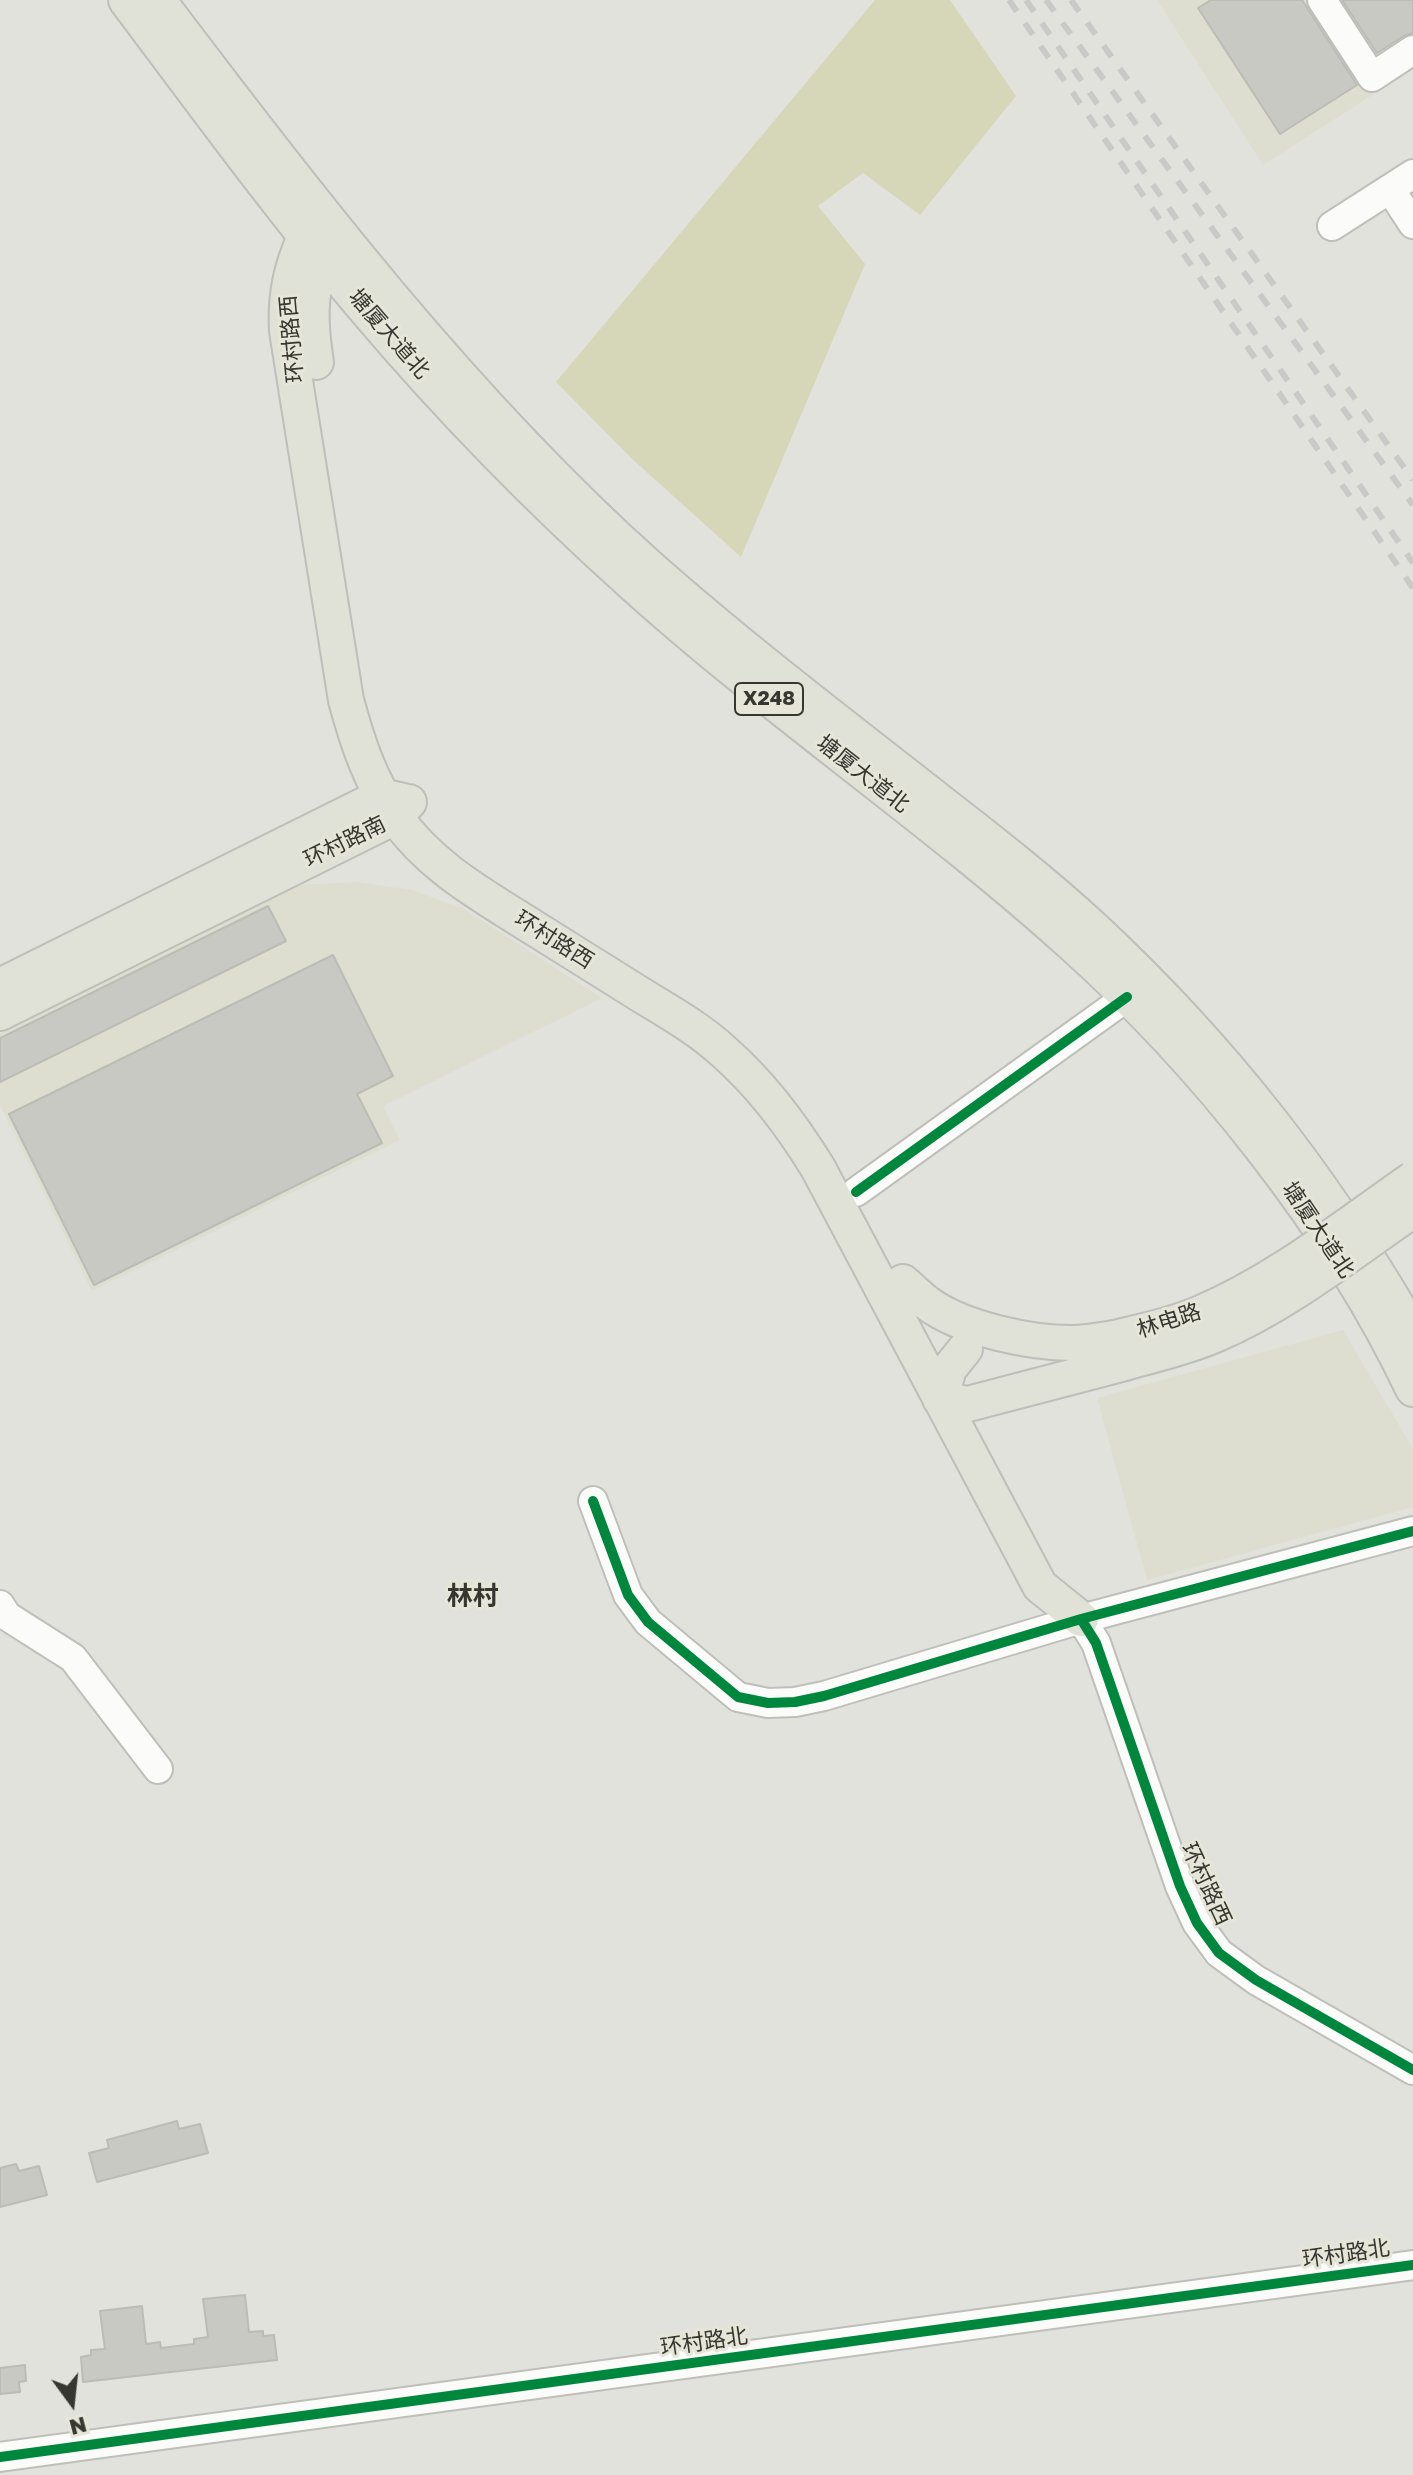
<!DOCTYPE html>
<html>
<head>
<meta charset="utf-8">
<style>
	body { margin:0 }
	#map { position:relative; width:1413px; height:2475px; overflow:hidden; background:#e2e2dc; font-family:"Golos Text",sans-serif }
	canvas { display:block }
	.north { position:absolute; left:32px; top:2363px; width:80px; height:80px; -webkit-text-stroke:6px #e5e6d8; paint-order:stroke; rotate:165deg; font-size:22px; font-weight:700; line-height:32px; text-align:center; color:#373731 }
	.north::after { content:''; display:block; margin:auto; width:28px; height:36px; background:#373731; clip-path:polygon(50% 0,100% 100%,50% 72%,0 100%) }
</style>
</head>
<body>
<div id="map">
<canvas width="1413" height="2475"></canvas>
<div class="north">N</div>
</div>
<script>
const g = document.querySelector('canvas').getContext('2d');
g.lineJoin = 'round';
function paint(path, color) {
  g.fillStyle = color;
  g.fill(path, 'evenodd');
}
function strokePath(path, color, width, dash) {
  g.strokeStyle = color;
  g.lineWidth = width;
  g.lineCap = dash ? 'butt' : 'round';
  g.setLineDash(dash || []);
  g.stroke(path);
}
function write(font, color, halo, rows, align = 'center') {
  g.font = font + ' "Golos Text","Noto Sans SC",sans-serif';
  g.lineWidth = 6;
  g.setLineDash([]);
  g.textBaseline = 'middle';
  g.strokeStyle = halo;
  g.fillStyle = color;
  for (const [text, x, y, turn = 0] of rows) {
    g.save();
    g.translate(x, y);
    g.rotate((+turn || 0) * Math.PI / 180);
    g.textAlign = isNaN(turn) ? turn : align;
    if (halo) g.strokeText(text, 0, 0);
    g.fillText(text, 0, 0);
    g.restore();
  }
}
const built = new Path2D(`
	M1157,0h256v69l-150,96z
	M356,882l56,8 52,19 138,89 -219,108 17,34 -308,151 -92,-186v-72l300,-148z
	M1343,1330l70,119v58l-266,73 -50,-182z`);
const green = new Path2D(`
	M875,0h75l66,96 -96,119 -57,-42 -45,33 47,58 -124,293 -110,-99 -75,-76z`);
const building = new Path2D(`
	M1211,0h91l55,85 -77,49 -82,-126z
	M1342,0h71v33l-9,3 -27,17z
	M268,906l18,35 -286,141v-44z
	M333,955l60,121 -36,18 25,49 -288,142 -85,-171z
	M177,2121l2,8 21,-5 8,29 -111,29 -8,-29 20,-5 -2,-8z
	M16,2164l3,7 20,-5 8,29 -47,12v-39z
	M245,2295l4,37 14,-1v5l11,-1 3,25 -194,22 -2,-25 10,-2v-5l14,-1 -5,-38 42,-5 4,38 14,-2 1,6 33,-4v-5l14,-2 -5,-38z
	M25,2365l1,16 -7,1 1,10 -20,2v-26z`);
const minor = new Path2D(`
	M1322,0l50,77 41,-27
	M1390,189l23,35
	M1332,226l81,-52
	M856,1192l271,-195
	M593,1501l35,94 20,27 90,75 30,6 27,-1 29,-6 257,-77 332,-88
	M0,1605l7,11 66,42 85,111
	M1081,1619l15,24 84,243 17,37 22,30 37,27 157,90
	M0,2457l1413,-192`);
const major = new Path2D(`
	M126,0c78,104 156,211 240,310 83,98 173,190 268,275 140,126 297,232 437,358 133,119 266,285 342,446
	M158,0c151,199 303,398 490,566 88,78 181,149 273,221 59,46 118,91 172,141 130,121 231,251 320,405
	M326,229l-20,6c-15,32 -21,60 -19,96l59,369c11,41 24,81 49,116 31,45 75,72 120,100 41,26 82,51 123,77 29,18 60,35 85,58 39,34 68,73 95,117l222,418 41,33
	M316,362c-8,-48 -6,-78 13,-123
	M0,986l382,-190 22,5
	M0,1013l395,-196 14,-15
	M903,1282c8,7 16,15 24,21 35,26 106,41 149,40 13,-1 25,-3 38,-5
	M965,1349l-16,20 -9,30 28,5 153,-40`);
const rail = new Path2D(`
	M1009,0l404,588
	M1026,0l387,563
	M1046,0l367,505
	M1071,0l342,480`);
const majorBridge = new Path2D(`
	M1114,1338c29,-7 59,-13 87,-25 77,-33 144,-87 212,-134
	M1121,1364c32,-9 64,-16 94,-29 72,-31 134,-81 198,-125`);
const cycleway = new Path2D(`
	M856,1192l271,-195
	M593,1501l35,94 20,27 90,75 30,6 27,-1 29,-6 257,-77 332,-88
	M1081,1619l15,24 84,243 17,37 22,30 37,27 157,90
	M0,2457l1413,-192`);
const shields = [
	[769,699,68]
];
const shieldNames = [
	["X248",769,699]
];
const streetNames = [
	["塘厦大道北",389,334,49],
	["环村路西",292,339,-95],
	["塘厦大道北",863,774,38],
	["环村路南",345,842,-26],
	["环村路西",554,940,32],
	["塘厦大道北",1318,1230,56],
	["林电路",1169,1321,-18],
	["环村路西",1206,1884,65],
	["环村路北",1346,2254,-8],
	["环村路北",704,2342,-8]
];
const quarterNames = [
	["林村",473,1597]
];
paint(built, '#dddecf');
paint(green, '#d6d7b8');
paint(building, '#c8c9c3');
strokePath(building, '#bbbcb6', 2);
strokePath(minor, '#bfbfba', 32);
strokePath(major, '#bebeba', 38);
strokePath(minor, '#fbfbfa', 28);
strokePath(major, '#e0e1d7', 34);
strokePath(rail, '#c9c9c8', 6, [14, 14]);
strokePath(majorBridge, '#bebeba', 38, []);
strokePath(majorBridge, '#e0e1d7', 34);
strokePath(cycleway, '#00873e', 10);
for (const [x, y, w] of shields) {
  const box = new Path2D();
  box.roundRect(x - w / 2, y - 16, w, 32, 6);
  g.fillStyle = '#e5e6d8';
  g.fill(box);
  strokePath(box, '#373731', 2);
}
write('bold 20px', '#373731', null, shieldNames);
write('22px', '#373731', '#e5e6d8', streetNames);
write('bold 26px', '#373731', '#e5e6d8', quarterNames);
</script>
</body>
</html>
